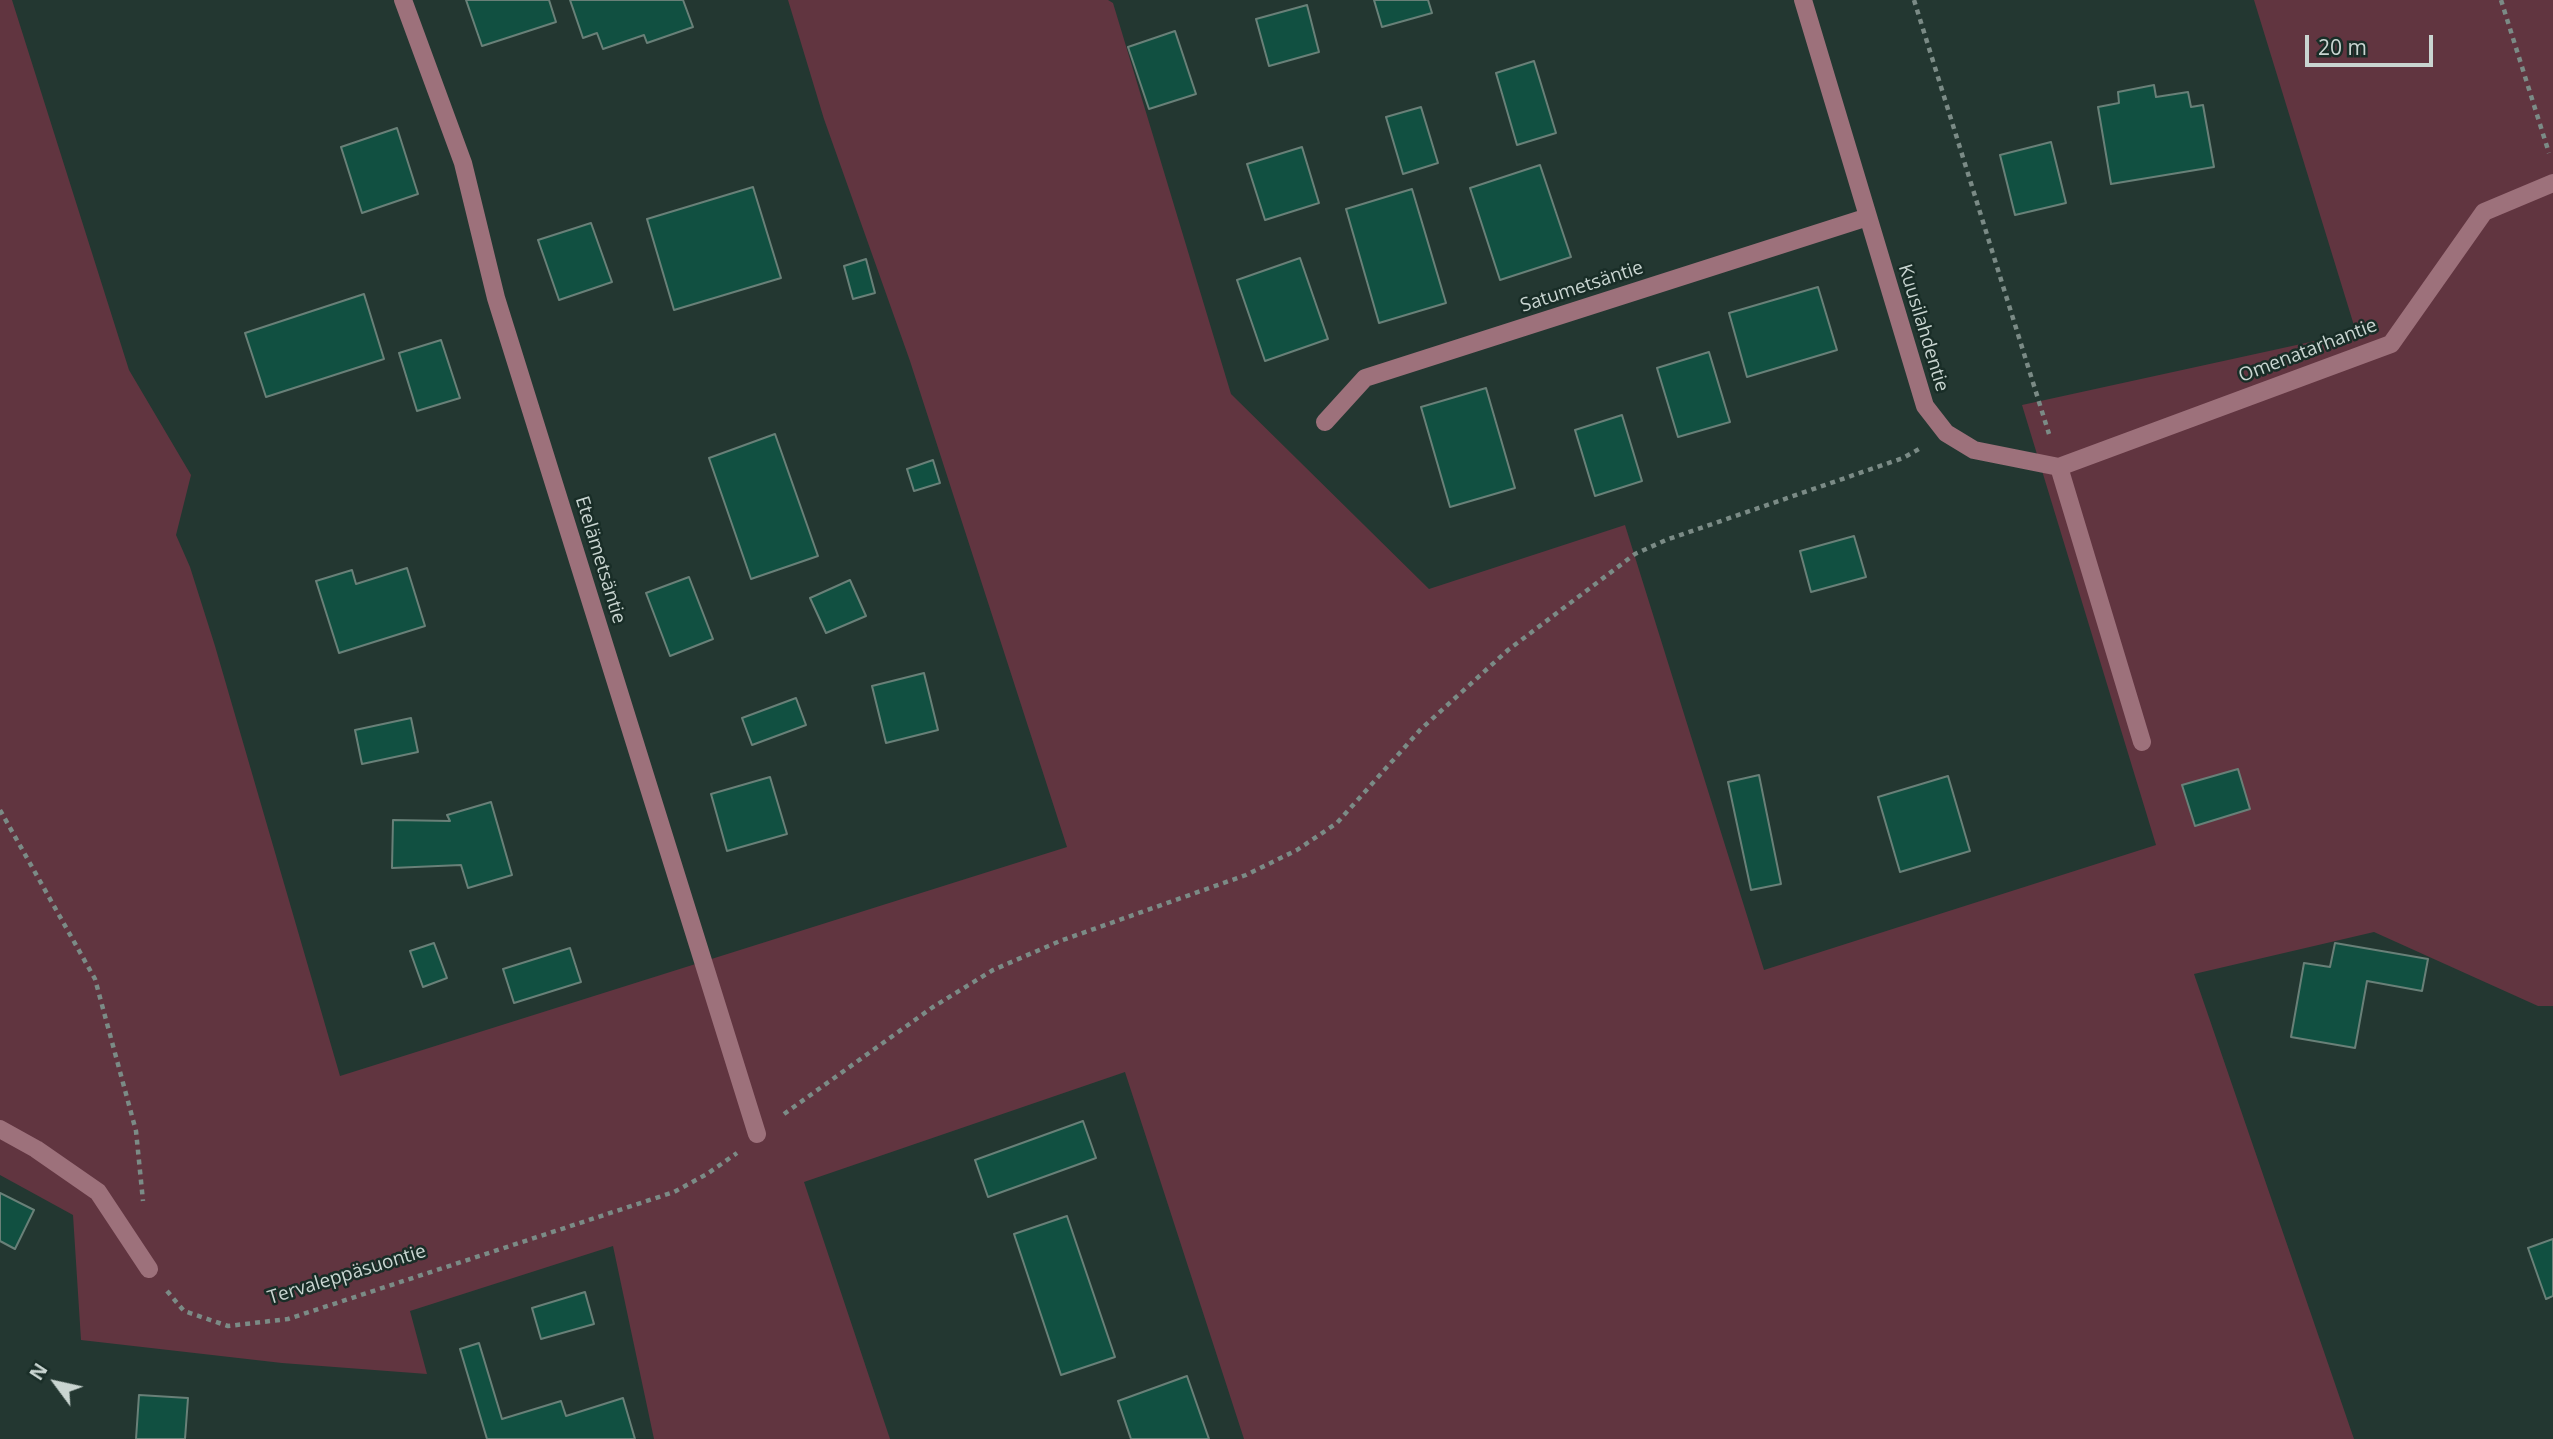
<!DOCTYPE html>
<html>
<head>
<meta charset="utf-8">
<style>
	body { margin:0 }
	#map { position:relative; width:2553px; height:1439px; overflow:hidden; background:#233731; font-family:"Open Sans",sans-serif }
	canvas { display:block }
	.north { position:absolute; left:21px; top:1348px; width:70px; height:70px; -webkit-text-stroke:5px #192d27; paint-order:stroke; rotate:303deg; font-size:19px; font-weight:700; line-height:28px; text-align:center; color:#c9d5d1 }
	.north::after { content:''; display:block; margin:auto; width:24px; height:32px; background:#c9d5d1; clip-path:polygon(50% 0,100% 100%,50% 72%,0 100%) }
	.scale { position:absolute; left:2305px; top:35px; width:128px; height:32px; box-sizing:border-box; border:4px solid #c9d5d1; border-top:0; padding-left:9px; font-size:21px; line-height:24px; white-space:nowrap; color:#c9d5d1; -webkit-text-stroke:5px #192d27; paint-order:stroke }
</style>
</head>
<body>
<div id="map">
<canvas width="2553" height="1439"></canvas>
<div class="north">N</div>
<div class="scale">20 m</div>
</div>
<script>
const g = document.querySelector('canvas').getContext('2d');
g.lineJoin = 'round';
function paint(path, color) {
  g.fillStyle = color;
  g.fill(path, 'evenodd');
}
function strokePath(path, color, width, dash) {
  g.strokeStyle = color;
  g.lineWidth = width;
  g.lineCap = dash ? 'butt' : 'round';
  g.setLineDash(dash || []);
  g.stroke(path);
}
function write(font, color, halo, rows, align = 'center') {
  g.font = font + ' "Open Sans",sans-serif';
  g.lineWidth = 5;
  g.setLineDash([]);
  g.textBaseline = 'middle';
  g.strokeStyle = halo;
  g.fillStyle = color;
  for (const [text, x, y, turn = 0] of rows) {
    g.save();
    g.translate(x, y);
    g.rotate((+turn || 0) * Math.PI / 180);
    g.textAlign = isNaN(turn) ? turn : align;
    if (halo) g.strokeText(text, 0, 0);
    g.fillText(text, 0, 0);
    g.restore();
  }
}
const green = new Path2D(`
	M0,0h12l117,370 62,105 -15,60 14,32 25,79 125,430 727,-229 -157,-486 -86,-242 -36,-119h320l5,3 118,391 198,195 196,-64 139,445 392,-125 -134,-440 334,-73 -102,-332h299v1006h-15l-164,-74 -180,42 160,465h-1110l-119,-367 -321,110 86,257h-236l-41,-193 -203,65 17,63 -145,-11 -201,-23 -8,-125 -73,-40z`);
const building = new Path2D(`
	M466,0h83l7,22 -74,24z
	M570,0h113l10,27 -46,16 -3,-8 -41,14 -6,-16 -14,5z
	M1374,0h54l4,13 -50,14z
	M1307,5l12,47 -50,14 -13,-47z
	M1175,31l21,63 -47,15 -21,-62z
	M1534,61l22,72 -39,12 -21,-72z
	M2154,85l2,12 32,-5 3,15 12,-2 11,62 -103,17 -13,-77 21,-4 -1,-11z
	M1421,107l17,56 -35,11 -17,-57z
	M397,128l21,66 -56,19 -21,-66z
	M2051,142l15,61 -51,12 -15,-60z
	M1302,147l17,56 -54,17 -18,-56z
	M1540,165l31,92 -71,23 -30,-92z
	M753,187l28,91 -107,32 -27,-91z
	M1412,189l34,114 -67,20 -33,-114z
	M591,223l21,59 -53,18 -21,-60z
	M1300,258l28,81 -63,22 -28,-81z
	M866,259l9,34 -22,6 -9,-33z
	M1818,287l19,63 -90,27 -18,-64z
	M364,294l20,65 -118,38 -21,-64z
	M441,340l19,58 -43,13 -18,-58z
	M1709,352l21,70 -52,15 -21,-69z
	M1486,388l29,100 -65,19 -29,-100z
	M1622,415l20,66 -47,15 -20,-66z
	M775,434l43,122 -67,23 -42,-121z
	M933,460l7,23 -26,8 -7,-22z
	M1854,536l12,41 -55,15 -11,-41z
	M407,568l18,58 -86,27 -23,-72 36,-11 4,14z
	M689,577l24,62 -43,17 -24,-63z
	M850,580l16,36 -40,17 -16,-35z
	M924,673l14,57 -52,13 -14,-57z
	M796,698l10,27 -54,20 -10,-27z
	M411,718l7,34 -56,12 -7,-34z
	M2238,769l12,40 -55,17 -13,-41z
	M1759,775l22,109 -30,6 -23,-108z
	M1948,776l22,75 -70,21 -22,-75z
	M770,777l17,57 -60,17 -16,-57z
	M491,802l21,73 -44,13 -7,-23 -69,3 1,-48 57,1 -3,-6z
	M434,943l13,35 -24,9 -13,-36z
	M2335,943l93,16 -6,32 -55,-10 -12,67 -64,-11 13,-74 26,4z
	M570,948l11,34 -67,21 -11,-34z
	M1083,1121l13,37 -108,39 -13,-37z
	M0,1193l34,17 -19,39 -15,-8z
	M1067,1216l48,141 -54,18 -47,-141z
	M2553,1239v57l-7,3 -18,-51z
	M585,1292l9,32 -53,15 -9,-31z
	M479,1343l23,76 59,-18 5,15 57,-18 12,41h-148l-27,-90z
	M1187,1376l22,63h-78l-13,-38z
	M139,1395l49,3 -3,41h-49z`);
const path = new Path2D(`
	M1914,0l135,434
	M2501,0l48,153
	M0,810l95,169 41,152 7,70
	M784,1114l149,-107 60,-37 67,-29 186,-66 51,-25 40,-27 84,-94 87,-79 127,-96 31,-14 237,-82 16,-9
	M167,1291l17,20 44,15 60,-7 386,-127 33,-18 30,-21`);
const minor = new Path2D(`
	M403,0l60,163 33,135 261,836
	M1803,0l122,406 21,27 28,17 85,17
	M1325,422l40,-44 503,-161
	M2059,467l332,-123 93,-132 69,-29
	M2059,467l83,275
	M0,1129l36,20 62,43 51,77`);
const streetNames = [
	["Satumetsäntie",1582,287,-18],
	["Kuusilahdentie",1923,328,73],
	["Omenatarhantie",2308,351,-21],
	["Etelämetsäntie",600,560,73],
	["Tervaleppäsuontie",347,1275,-17]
];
paint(green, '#613540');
paint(building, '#115041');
strokePath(building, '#698078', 2);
strokePath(path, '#7b8b86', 4.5, [5, 5]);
strokePath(minor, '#9d717b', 18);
write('19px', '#c9d5d1', '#192d27', streetNames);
</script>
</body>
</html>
